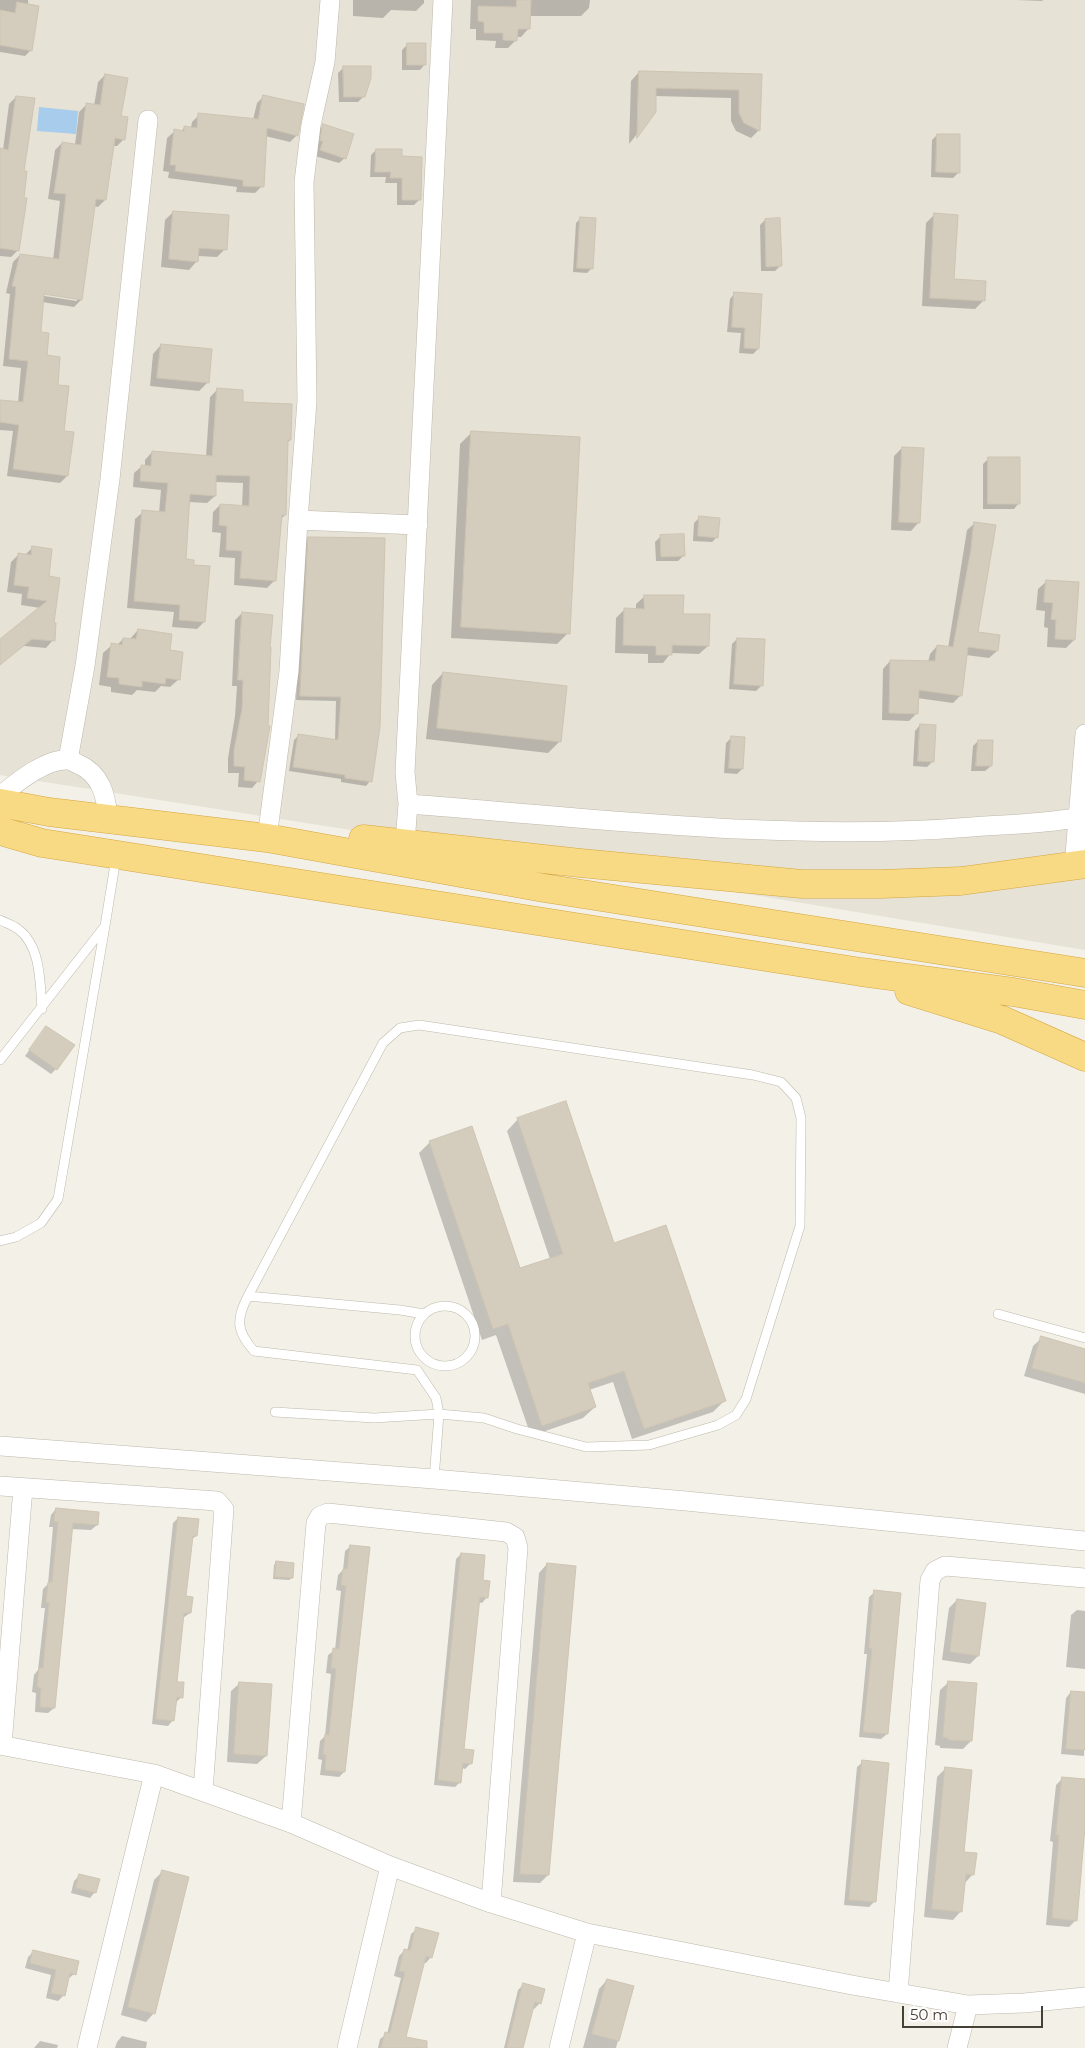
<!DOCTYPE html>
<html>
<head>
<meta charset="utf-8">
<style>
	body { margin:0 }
	#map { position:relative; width:1085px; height:2048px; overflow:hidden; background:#f3f0e7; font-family:Montserrat,sans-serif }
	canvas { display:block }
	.scale { position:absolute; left:902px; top:2006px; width:141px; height:22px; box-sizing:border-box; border:2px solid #454036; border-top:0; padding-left:6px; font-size:15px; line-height:18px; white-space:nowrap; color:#454036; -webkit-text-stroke:4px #fff; paint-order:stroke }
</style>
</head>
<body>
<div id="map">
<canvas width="1085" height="2048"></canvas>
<div class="scale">50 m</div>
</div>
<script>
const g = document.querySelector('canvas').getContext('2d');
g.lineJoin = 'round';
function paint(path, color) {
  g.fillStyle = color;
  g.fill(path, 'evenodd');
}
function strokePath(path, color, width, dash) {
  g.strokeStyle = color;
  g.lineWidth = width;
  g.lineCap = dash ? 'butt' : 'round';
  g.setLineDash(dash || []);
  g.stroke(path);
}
const residential = new Path2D(`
	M0,0h1085v950l-518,-86 -567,-89z`);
const water = new Path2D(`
	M39,107l39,4 -2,23 -39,-3z`);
const shadow = new Path2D(`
	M0,0h28l3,50 -6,6 -25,-4z
	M353,0h71v3l-8,8 -25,-1 -8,8 -30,-2z
	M471,0h119l-1,8 -8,8h-52v12l-8,9h-5v3l-8,8h-13l1,-7 -20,-1v-11h-6z
	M1016,0h27l-1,1z
	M407,45l18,19 -5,6h-18v-20z
	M344,67l20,29 -6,6h-19l-1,-29z
	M639,72l122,3 -2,55 -8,8 -15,-7 -5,-10v-23l-76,-2v16l-26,32 2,-63z
	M105,75l15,42 4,22 -7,7h-4l-8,54 -7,7 -5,-1 -12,94 -7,7 -32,-5 -2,31 5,23 11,30 11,90 -7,7 -53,-7 6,-45 -13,-1v-29l18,2 3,-35 -18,-2 7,-72 -4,-1 7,-31 7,-7 33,5 7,-59 -12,-2 7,-49 7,-7 13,2 4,-33 7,-7 8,1 4,-24zM38,292l39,6v3l-39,-6z
	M264,96l33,39 -7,7 -25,-6 -3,50 -7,7 -19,-1 1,-5 -69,-9 1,-6 -6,-1 4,-33 8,-7h6l4,-4 6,1 1,-6 7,-7 54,5 4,-17z
	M16,97l7,75 -5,78 -7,7 -11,-1v-107l3,1 6,-46z
	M323,126l22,32 -6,5 -24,-7 3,-10h-2l2,-15z
	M937,135l22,37 -6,6 -22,-1 1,-37z
	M376,150l25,8 18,42 -5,5h-17v-22h-12l1,-6h-16l1,-22z
	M173,212l52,37 -8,8 -19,-1 -1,5 -8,9 -28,-3 4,-47z
	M934,215l19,65 31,20 -9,9 -53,-3 4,-83z
	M580,219l12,49 -5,5 -14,-1 3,-49z
	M765,220l16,45 -6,6h-14l-1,-46z
	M735,293l23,56 -5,5 -14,-1 2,-20 -14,-1 3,-33z
	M161,345l47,37 -9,9 -49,-5 3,-32z
	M217,390l24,14 49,36 -3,3 -2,72 -4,4 -6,61 -8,8 -33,-3 1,-27 -16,-1 2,-24 -9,-1 1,-20 7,-7 22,2 1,-24 -28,-1v14l-8,7 -18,-1 -4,58 19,62 -7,7 -25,-2 2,-15 -47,-4 8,-89 8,-7 16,1 2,-23 -28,-3 1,-14 8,-7h3v-6l7,-8 54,5 4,-60z
	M471,433l97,200 -11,11 -106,-6 9,-194z
	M902,448l17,74 -8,9 -20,-1 3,-74z
	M989,458l30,45 -5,6h-31v-45z
	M700,517l17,20 -5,5 -19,-1 1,-18z
	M975,523l1,110 21,18 -8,7 -23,-3 -5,40 -8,8 -36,-5v15l-8,8 -27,-1 1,-51 7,-8 38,2 2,-9 7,-8 11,2 19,-118z
	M661,536l23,19 -6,6h-22l-1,-19z
	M309,538l61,243 -4,5 -25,-4v-3l-52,-8 5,-31 5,-5 36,5 1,-39 -40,-1 8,-157z
	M32,548l15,29 6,63 -7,8 -22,-2 -24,13v-18l40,-33 -19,-3 1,-11 -15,-2 4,-30 7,-7h7z
	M1047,581l27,59 -8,8 -19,-1 1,-19 -4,-1 1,-16 -9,-1 2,-21z
	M645,596l37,19 26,31 -9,8 -28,-1 -8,10h-15v-9l-33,-1 1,-35 8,-8h12v-6z
	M242,613l16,168 -6,7 -14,-1 1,-14h-11v-15l7,-42 2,-30h-5l3,-66z
	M138,630l31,21 10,28 -9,8 -9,-1 -6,6 -18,-2 -5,5 -21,-3v-5l-12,-2 4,-32 9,-8h5l6,-6h7z
	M737,639l24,47 -5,5 -27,-2 3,-45z
	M443,673l116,69 -11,11 -122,-14 6,-54z
	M920,725l13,36 -6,6 -14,-1 2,-35z
	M732,737l10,32 -5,5 -13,-1 2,-30z
	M978,741l13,25 -6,5h-14l2,-25z
	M46,1027l10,42 -5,5 -26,-18z
	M518,1119l95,125 111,157 -11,11 -81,27 -19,-57 -24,8 6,17 -12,11 -52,18 -35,-101 -14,5 -63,-187 11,-11 89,128 31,-11 -43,-128z
	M1042,1338l43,12v44l-61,-18 9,-30z
	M56,1509l41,16 -6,5 -20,-1 -17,179 -6,5 -13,-1 1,-19 -4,-1 2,-17 4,-5 7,-62h-4l2,-19 5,-5 5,-57h-4l2,-12z
	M178,1518l18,18 -5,4 -6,57 5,16 -7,5 -7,65 6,14 -6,5 -3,18 -5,6 -16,-2 21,-201z
	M351,1546l-7,226 -5,5 -19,-2 2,-15 -4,-1 2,-18 5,-5 6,-62 -5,-1 2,-18 7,-5 6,-59 -5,-1 2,-15 5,-5 2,-19z
	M461,1554l20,28 6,15 -5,6 -4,-1 -15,148 8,13 -6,6 -3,-1 -2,14 -5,5 -21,-2 22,-226z
	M277,1562l15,16 -3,2 -16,-1 1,-14z
	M547,1564l1,311 -8,8 -27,-1 26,-309z
	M875,1592l12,142 -6,5 -22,-2 8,-83h-3l5,-57z
	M957,1600l21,56 -8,8 -28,-4 7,-52z
	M1077,1610l8,1v58l-19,-2 5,-52z
	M949,1682l22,59 -8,8 -23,-1v-2l-5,-1 5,-55z
	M240,1683l26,73 -9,8 -30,-2 4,-71z
	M1071,1692l14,1 -1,63 -23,-2 5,-56z
	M863,1762l12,139 -6,6 -25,-2 13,-138z
	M945,1769l17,84 11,21 -8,9 -4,28 -8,9 -29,-3 13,-140z
	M1063,1778l22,2v40l-9,100 -7,7 -23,-2 7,-83 -3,-1 6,-56z
	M162,1872l-8,141 -8,9 -25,-7 33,-135z
	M80,1875l15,17 -5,6 -19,-5 3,-12z
	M417,1929l14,28 -5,6 -3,-1 -21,86h-24l2,-9 7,-5 14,-56 -7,-2 5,-20 6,-6 2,1 4,-17z
	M33,1952l41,22 -6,5 -5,17 -5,5 -12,-3 5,-23 -26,-7 3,-11z
	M607,1980l25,7 -16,61h-33l16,-59z
	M524,1984l16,19 -6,6 -2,-1 -10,40h-18l14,-58z
	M122,2036l25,6 -1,6h-31l2,-6z
	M40,2041l18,4 -1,3h-23z`);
const building = new Path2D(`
	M517,0h14l-1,29h-12l-1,12 -14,-1v-7h-19v-11l-6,-1v-15l38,1z
	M17,2l22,4 -7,45 -32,-6v-35l15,3z
	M407,43h19v22h-19z
	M343,66h28v12l-6,19h-21z
	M639,71l123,3 -2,57 -16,-8 -5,-10v-23l-83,-2v24l-19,26z
	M105,74l23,4 -7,38 7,1 -3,23 -10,-2 -9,62 -10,-1 -14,101 -38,-6 -3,38 8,1 -2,22 13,2 -2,28 11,1 -5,45 10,1 -6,44 -55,-7 6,-44 -19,-3v-22l23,2 5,-41 -19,-2 7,-72 -4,-1 8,-32 39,5 7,-65 -12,-1 8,-51 19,3 5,-42 14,2z
	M263,95l41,9 -6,32 -31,-8 -3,59 -21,-1v-6l-68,-9 1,-6h-6l4,-36 10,2v-5l13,2 1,-15 60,6z
	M16,96l19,2 -11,73h3l-3,27h3l-8,53 -19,-3v-100l8,2z
	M323,124l31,10 -8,25 -26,-9 3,-9h-3z
	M937,134h23v39l-24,-1z
	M376,149h26v7l20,1 -1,43h-19v-22h-12l1,-6h-16z
	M173,211l56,4 -2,35 -28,-2 -1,14 -29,-3z
	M934,213l24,2 -4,64 32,2 -1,20 -55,-3z
	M580,217l16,1 -3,51 -16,-1z
	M780,218l2,48 -16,1 -1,-48z
	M734,292l28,2 -3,55 -15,-1 1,-20 -13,-1z
	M161,344l51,5 -3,34 -52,-5z
	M217,388l26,2v12l49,2 -1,36h-3l-2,75h-4l-6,66 -36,-3 2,-27 -16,-1 1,-24 -8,-1 1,-21 29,2 1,-30 -34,-1v21l-26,-2 -4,65 8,1v5l16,1 -5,56 -26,-2 1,-15 -46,-4 8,-91 23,2 3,-29 -28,-2 1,-16 10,1 1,-15 60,5z
	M471,431l109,6 -10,197 -109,-7z
	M902,447l22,1 -4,75 -21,-1z
	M988,457h32v47h-32z
	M699,516l21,2 -2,20 -20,-2z
	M974,522l22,3 -18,107 22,3 -2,16 -30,-4 -6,49 -43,-6 -1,24 -29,-1 1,-53 45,1 2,-16 16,2 18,-98z
	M684,534l1,22 -24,1 -1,-22z
	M308,537l77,1 -5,189 -8,55 -27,-4v-3l-52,-8 5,-33 40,6 3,-43 -41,-1z
	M32,546l20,3 -3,27 11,2 -6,45h2l-1,18 -23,-2 -32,26v-26l47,-38 -20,-3 2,-11 -15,-2 4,-32 13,2z
	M1046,580l33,2 -4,58 -20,-1 1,-19 -5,-1 2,-16 -9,-1z
	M644,595h40l-1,19h27l-1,32 -37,-1v10h-16v-9l-33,-1 1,-37 20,1z
	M242,612l31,3 -3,32h1l-3,78 2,1 -10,56 -16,-2 1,-13 -11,-1v-16l8,-41 1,-29h-5z
	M138,629l34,5 -2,16 13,2 -3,28 -14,-2 -1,6 -23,-3v6l-23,-3v-6l-12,-1 4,-34 11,2 1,-7 13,1z
	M737,638l28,1 -2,47 -29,-2z
	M443,672l124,14 -6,56 -124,-14z
	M920,724l16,1 -2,37 -16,-1z
	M731,736l14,1 -2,32 -14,-1z
	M978,740h15l-1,26h-16z
	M46,1026l29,19 -18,25 -28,-20z
	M566,1101l48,142 52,-18 60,176 -82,28 -20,-58 -36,12 8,24 -54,19 -34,-102 -15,5 -64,-188 43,-15 48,142 43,-14 -46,-136z
	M1041,1336l44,13v34l-53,-15z
	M56,1508l43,4 -1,13 -25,-2 -18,185 -15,-1 1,-19 -4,-1 2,-19h4l6,-65h-3l2,-21h4l6,-60h-4z
	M178,1517l21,2 -2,17h-4l-7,60 7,1 -2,16h-7l-7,69h7l-1,16 -6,-1 -3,24 -18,-2z
	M350,1545l20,2 -25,225 -20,-2 1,-15 -3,-1 2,-20 4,1 7,-66 -5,-1 2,-20 6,1 7,-63 -5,-1 2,-16h4z
	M461,1553l24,2 -2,25 7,1 -2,17 -8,-1 -16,152 10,1 -2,14 -9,-1 -2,20 -23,-3z
	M276,1561l18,2 -1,15 -18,-1z
	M547,1563l29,3 -27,309 -29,-1z
	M874,1590l27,3 -13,141 -25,-2 9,-83 -3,-1z
	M957,1599l29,4 -7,53 -29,-4z
	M948,1681l29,2 -5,58 -24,-1v-2l-5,-1z
	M239,1682l33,2 -5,72 -33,-2z
	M1071,1691l14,1v58l-19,-1z
	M862,1760l27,3 -13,139 -27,-2z
	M945,1767l27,3 -8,82 13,1 -3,22 -8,-1 -4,38 -30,-3z
	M1062,1777l23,2v48l-8,94 -25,-3 7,-83h-3z
	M162,1870l27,7 -34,137 -27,-7z
	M79,1874l21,5 -4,14 -20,-5z
	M416,1927l23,6 -7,25 -6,-2 -20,81 21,4v7h-46l4,-16 5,1 15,-61 -6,-1 5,-22 6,1z
	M33,1950l46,11 -3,14 -6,-2 -5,23 -14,-3 5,-23 -26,-7z
	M607,1979l27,7 -15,55 -27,-7z
	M523,1983l22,6 -4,15 -6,-2 -12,46h-16z`);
const service = new Path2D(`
	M0,920c6,3 13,5 18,9 23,17 22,53 24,80
	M0,1060l105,-134 11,-68
	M0,1241l16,-4 25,-14 17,-24 47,-273
	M248,1296l152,14 24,4
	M415 1336a30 30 0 1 1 60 0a30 30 0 1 1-60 0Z
	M998,1314l87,24
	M275,1412l99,6 65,-4 -3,-16 -19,-28 -163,-19c-18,-20 -18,-32 -6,-55l135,-253 17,-15 19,-3 334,50 28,7 15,16 5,20 -1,108 -54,173 -10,16 -18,10 -69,20 -63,2 -69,-18 -33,-11 -45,-4 -5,65`);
const minor = new Path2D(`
	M443,0l-38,772 3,32c185,14 379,38 564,23 37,-3 76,-3 113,-11
	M298,520l9,-119 -3,-219 7,-57 14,-63 5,-62
	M68,760l17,-94 25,-187 38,-359
	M0,796c16,-13 46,-38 68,-36 3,0 7,3 10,4 23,10 28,31 30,54
	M267,838l22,-167 9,-151 120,5
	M405,843l3,-39
	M1074,867l11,-133
	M0,1446l434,33 252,22 399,40
	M0,1486l217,15 7,8 -21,282
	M0,1745l154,29 137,49 99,43 101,37 96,30 265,52 116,20 56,-2 61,-6
	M2,1745l21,-257
	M291,1823l25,-300 4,-7 8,-3 178,19 9,5 3,11 -27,355
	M898,1993l32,-413 5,-9 10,-5 140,12
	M87,2048l67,-274
	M347,2048l43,-182
	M559,2048l28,-115
	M957,2048l11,-43`);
const trunk = new Path2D(`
	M0,803l49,9 218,26 277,50 541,85
	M0,831l42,12 819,129 152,20 72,13
	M363,839l217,24 222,21h79l80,-3 124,-17
	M909,991l93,29 83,37`);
paint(residential, '#e6e2d6');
paint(water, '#a7ccec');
paint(shadow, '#0003');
paint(building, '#d4ccbd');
strokePath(building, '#cec4b1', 1);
strokePath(service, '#beb8aa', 10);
strokePath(minor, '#beb8aa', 20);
strokePath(trunk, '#d5a63f', 29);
strokePath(service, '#fff', 9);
strokePath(minor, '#fff', 19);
strokePath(trunk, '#f8da84', 28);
</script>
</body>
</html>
